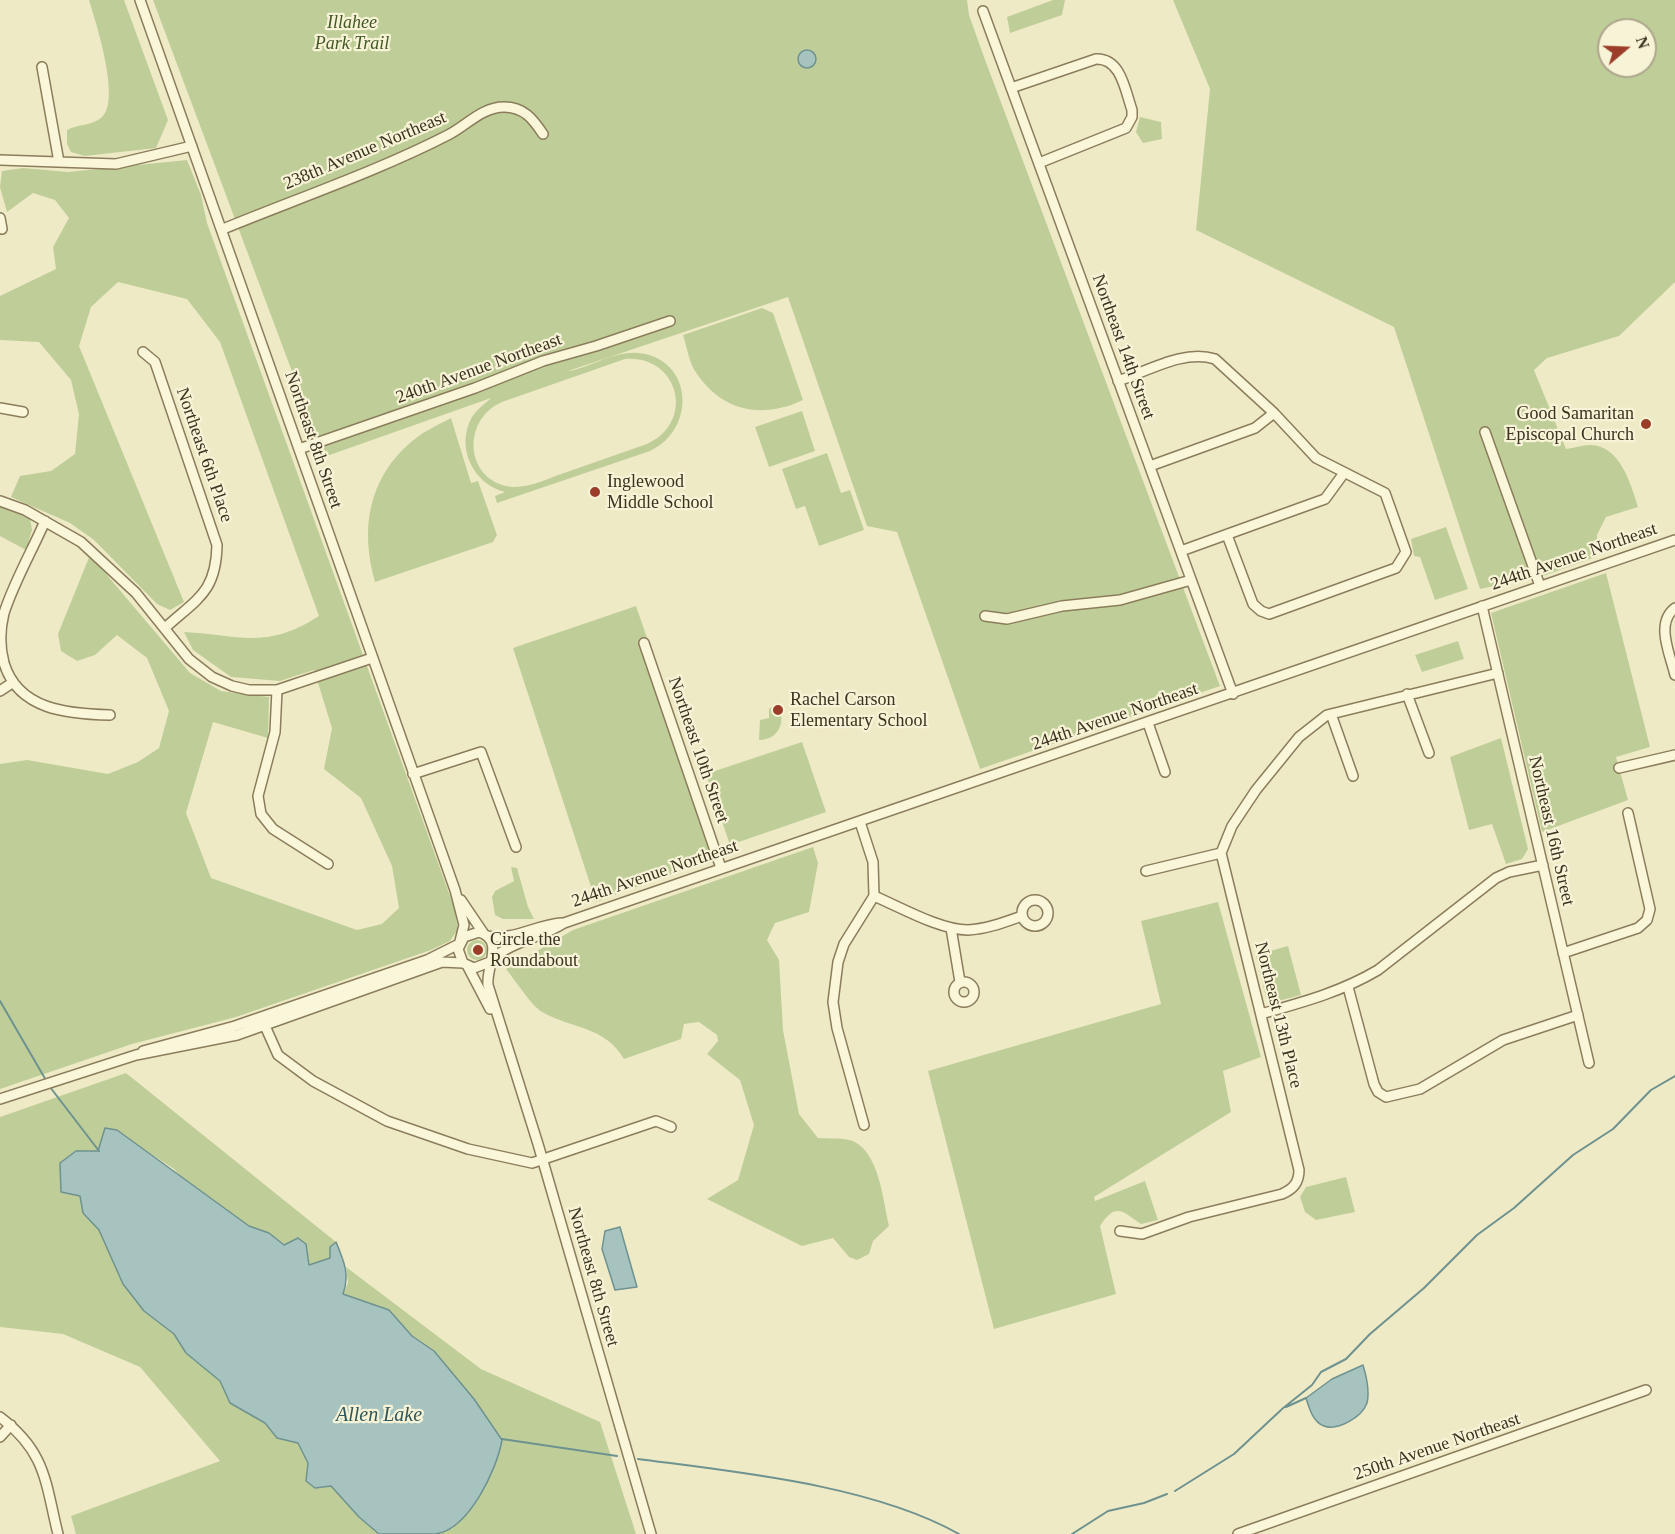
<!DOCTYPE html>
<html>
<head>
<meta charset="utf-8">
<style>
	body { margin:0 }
	#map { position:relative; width:1675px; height:1534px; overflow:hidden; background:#efeac6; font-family:"Times New Roman",serif }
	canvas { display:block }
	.north { position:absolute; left:1597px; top:18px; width:60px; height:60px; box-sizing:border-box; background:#f7f3d6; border:2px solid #aca68d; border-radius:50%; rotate:71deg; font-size:16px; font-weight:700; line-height:24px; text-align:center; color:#3b321f }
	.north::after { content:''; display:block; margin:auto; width:21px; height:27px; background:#9c3d29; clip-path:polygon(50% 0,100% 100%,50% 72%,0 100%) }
</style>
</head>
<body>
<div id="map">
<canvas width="1675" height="1534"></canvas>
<div class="north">N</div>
</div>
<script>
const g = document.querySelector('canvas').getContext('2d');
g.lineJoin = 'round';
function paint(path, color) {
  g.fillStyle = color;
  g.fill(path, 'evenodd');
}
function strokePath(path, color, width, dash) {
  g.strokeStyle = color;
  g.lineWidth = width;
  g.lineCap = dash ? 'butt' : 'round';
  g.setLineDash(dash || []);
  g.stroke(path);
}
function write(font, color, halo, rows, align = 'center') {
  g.font = font + ' "Times New Roman",serif';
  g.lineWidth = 4.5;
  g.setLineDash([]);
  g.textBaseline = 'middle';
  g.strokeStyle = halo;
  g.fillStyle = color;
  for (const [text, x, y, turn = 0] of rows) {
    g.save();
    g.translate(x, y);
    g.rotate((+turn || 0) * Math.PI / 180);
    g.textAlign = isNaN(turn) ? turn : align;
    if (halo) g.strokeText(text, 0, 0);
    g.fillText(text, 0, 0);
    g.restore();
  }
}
const green = new Path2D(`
	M89,0h35l44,120 -12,28 -71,8 -14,-4 -4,-8v-14c11,-6 25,-4 35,-13 19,-17 -6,-94 -13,-117z
	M153,0h814l2,15 15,42 236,629 -240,83 -83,-237 -30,-6 -79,-229 -220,74c22,-3 46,-21 71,-18 54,6 58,76 11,98l-153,52 -2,-7 10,-4c-32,-8 -50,-45 -33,-75 5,-8 14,-14 19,-19l-167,59zM625,359c54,-4 71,63 22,85 -28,10 -55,19 -83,29 -15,5 -33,14 -49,14 -49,-2 -56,-66 -13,-85z
	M1053,0h12l-3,15 -52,18 -3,-16z
	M1173,0h502v282l-56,54 -72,22 -13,12 32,79c8,-1 16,-4 24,-4 30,0 41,39 48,62l-32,10 -9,18 1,21 -52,19 -66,14 -86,-262 -198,-97 14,-141zM1609,30h36v36h-36z
	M1140,117l21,5 1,17 -19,4 -7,-11z
	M187,160l14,35 6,28 247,684 4,22 -8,12 -19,9 -195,67 -104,27 -132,45v-325l27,-4 81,14 30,-12 21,-14 10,-37 -22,-53 -30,-23 -22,20 -18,6 -16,-10 -3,-17 32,-79 100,118 31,18 48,6 -1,41 -55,-16 -27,91 25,65 146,52 25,-6 17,-16 -7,-42 -31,-68 -37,-29 8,-41 -18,-58 -34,11 -49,-4 -38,-27 -9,-18c57,3 82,18 135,-16l-99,-274 -33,-43 -69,-17 -27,25 -12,39 105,256 -14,8 -13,-6 -63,-64 -24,-17 -59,-26 9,-21 31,-5 24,-17 4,-40 -8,-34 -32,-38 -39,-2v-44l56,-27 -3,-22 16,-29 -14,-18 -22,-7 -26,19 -7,-25 2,-16 21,-3 45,4z
	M762,308l11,5 30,87c-40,19 -80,12 -106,-26 -8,-10 -10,-27 -14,-39z
	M802,411l13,40 -46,16 -14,-40z
	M451,418l20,65 7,-2 19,54 -4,7 -118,40c-15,-53 -7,-103 36,-140 11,-10 27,-17 40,-24z
	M827,453l14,40 9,-3 14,40 -45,16 -14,-40 -9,3 -14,-40z
	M0,507l30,11 2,12 -6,20 -26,-14z
	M1446,527l22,62 -33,11 -15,-43 -6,-1 -3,-17z
	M1606,573l44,174 -34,10 12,43 -86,32 -51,-219z
	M636,606l86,249 -126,47 -83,-254z
	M1458,641l6,18 -42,13 -7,-17z
	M777,703c10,16 3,37 -18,37l1,-20 9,-2v-9z
	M1501,738l27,111 -6,10 -16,5 -14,-40 -23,6 -19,-73z
	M802,742l24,70 -96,33 -24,-71z
	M813,847l5,16 -9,49 -34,11 -8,17 12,20 4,70 16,84 19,24c10,1 28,-1 37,4 25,14 28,59 34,84l-16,15 -4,13 -12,6 -8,-3 -16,-19 -31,8 -95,-47 31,-19 16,-55 -14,-45 -33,-26 11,-13 -1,-6 -18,-13 -15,2 -3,15 -57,20c-19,-33 -52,-30 -82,-47 -11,-7 -27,-32 -36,-43l67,-39z
	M511,867l6,1 11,39 6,12h-31l-8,-4 -3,-18 3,-6 19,-10z
	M1218,902l43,155 -38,14 8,41 -137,85 1,4 50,-20 13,39 -17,4c-18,-12 -25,-23 -41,2l16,68 -122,35 -66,-258 233,-67 -20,-83z
	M467 950a10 10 0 1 1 20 0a10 10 0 1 1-20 0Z
	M1288,946l13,49 -27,7 -8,-4 -10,-43z
	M126,1073l210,169 -6,5v11l-21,7 -3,-21 -22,1 -15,-12 -20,-7 -65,-46 -10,-11 -43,-28 -33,10h-22l-16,12 1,29 19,4 4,17 15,17 24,54 21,27 30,23 12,19 34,28 10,22 35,20 12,15 21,5 10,20 7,25 16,-2 28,31 20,17h-303l-5,-18 149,-55 -80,-94 -77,-33 -63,-7v-210z
	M1346,1177l9,35 -39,8 -11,-8 -5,-15 6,-10z
	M346,1267l135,102 119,53 36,112h-199c38,-18 52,-56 65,-94l-68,-89 -22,-15 -23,-26 -46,-16 5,-11z`);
const water = new Path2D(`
	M798 59a9 9 0 1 1 18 0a9 9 0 1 1-18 0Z
	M105,1128l12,2 132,96 20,7 15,12 14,-7 8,6 3,21 21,-7v-11l6,-5c8,19 14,33 7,52l46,16 23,26 22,15 40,48 28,41c-5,29 -33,90 -67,94 -18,0 -38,0 -56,0l-20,-17 -28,-31 -16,2 -9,-7 2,-18 -10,-20 -21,-5 -12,-15 -35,-20 -10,-22 -34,-28 -12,-19 -30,-23 -21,-27 -24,-54 -16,-17 -3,-17 -19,-4 -1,-29 16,-12h22z
	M620,1227l17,60 -22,3 -13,-41 3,-18z
	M1363,1365c3,10 7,26 4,38 -5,14 -29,28 -43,23 -11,-4 -15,-18 -18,-28l26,-19z`);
const stream = new Path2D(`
	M0,1001l47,81
	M50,1087l49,64
	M1286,1407l20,-9
	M1282,1409l30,-24 9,-13 25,-13 24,-25 54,-46 53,-53 37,-27 59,-53 40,-26 38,-39 24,-14
	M502,1439l115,17
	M638,1459c99,13 234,26 321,75
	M1175,1491l59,-37 47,-44
	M1072,1534l36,-23 36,-8 23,-9`);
const minor = new Path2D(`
	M140,0l315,890 9,35 -4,16
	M983,11l250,683
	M42,67l17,95
	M1011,88l85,-29c25,-1 29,31 36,51v7l-6,11 -87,35
	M0,160l116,4 76,-18
	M0,218l2,11
	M223,229c73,-30 155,-58 225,-94 18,-9 34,-28 56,-28 20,0 29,12 39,27
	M143,352l12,10 62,183c-1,47 -19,53 -51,82
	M1118,381c30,-10 66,-32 97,-22l59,54 42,45 69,35 21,59 -10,16 -127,46 -8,-3 -8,-7 -26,-69
	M0,408l23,4
	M1485,432l55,154
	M299,449l176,-61 68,-27 53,-15 74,-25
	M1150,466l105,-38 19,-15
	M0,501l25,9 56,32 55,51 53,66 23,18 20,9 17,4h28l95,-32
	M45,521c-13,30 -31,61 -41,92 -4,16 -4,35 0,50 14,47 64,51 106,52
	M1181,551l144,-52 19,-26
	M1482,606l107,457
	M1675,608c-20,15 -5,46 0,67
	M985,616l22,3 55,-13 58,-6 71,-20
	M644,643l77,225
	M277,690l-2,42 -17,64 3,18 12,15 55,35
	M0,691l12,-8
	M1407,694l22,59
	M1331,714l22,62
	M1148,723l17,49
	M1619,768l56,-13
	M413,774l68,-22 35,95
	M860,822l13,40 1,34 -30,48 -6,18 -5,40 4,26 27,97
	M1146,871l75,-18
	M874,896c26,11 66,34 94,34 19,-1 37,-8 54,-14
	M1022 913a13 13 0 1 1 26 0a13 13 0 1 1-26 0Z
	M461,900l23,34
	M951,928l9,54
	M487,936c26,5 49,-11 74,-13
	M1563,953l75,-25 9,-8 3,-11 -22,-96
	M492,959c21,-18 49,-21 72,-36l1111,-383
	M490,962l-16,6 -11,-5 -5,-14 6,-12 15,-5c26,8 7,34 9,53l50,159 113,390
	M468,967l22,42
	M954 992a10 10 0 1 1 20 0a10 10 0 1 1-20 0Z
	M1348,987l26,97 4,8 8,5 34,-8 83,-49 75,-25
	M1261,1014c42,-12 80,-22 117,-44l118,-92 13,-6 34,-7
	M261,1017l17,38 35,26 74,40 81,28 64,14 124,-42 15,6
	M143,1051l92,-25 192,-66 32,-16
	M0,1099l136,-44 101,-20 205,-73 21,1
	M1120,1231l22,3 47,-17 93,-23c11,-5 17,-11 17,-24l-78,-317 11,-27 24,-36 43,-53 28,-22 171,-42
	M0,1417c46,35 45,64 58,117
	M0,1437l11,-12
	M1238,1534l408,-144`);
const markers = [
	[1646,424,6,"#9c3d29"],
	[595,492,6,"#9c3d29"],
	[778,710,6,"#9c3d29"],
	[478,950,6,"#9c3d29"]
];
const parkNames = [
	["Illahee",352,23],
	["Park Trail",352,44]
];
const streetNames = [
	["238th Avenue Northeast",365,151,-23],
	["Northeast 14th Street",1123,347,70],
	["240th Avenue Northeast",479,369,-20],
	["Northeast 8th Street",313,440,71],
	["Northeast 6th Place",204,455,71],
	["244th Avenue Northeast",1574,557,-19],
	["244th Avenue Northeast",1115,717,-19],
	["Northeast 10th Street",698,750,71],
	["Northeast 16th Street",1551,831,77],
	["244th Avenue Northeast",655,874,-19],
	["Northeast 13th Place",1278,1015,76],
	["Northeast 8th Street",593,1277,74],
	["250th Avenue Northeast",1437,1447,-19]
];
const poiNames = [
	["Good Samaritan",1634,414,"right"],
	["Episcopal Church",1634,435,"right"],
	["Inglewood",607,482],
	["Middle School",607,503],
	["Rachel Carson",790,700],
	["Elementary School",790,721],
	["Circle the",490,940],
	["Roundabout",490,961]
];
const waterNames = [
	["Allen Lake",379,1416]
];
paint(green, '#bfce99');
paint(water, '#a7c3c0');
strokePath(water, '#6e928f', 1.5);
strokePath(stream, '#6e928f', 2);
strokePath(minor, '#8b7d5b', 12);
strokePath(minor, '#faf6da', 9);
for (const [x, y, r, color] of markers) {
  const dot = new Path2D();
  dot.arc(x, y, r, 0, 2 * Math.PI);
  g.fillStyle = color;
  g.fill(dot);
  strokePath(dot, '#f7f3d6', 2);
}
write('italic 18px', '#425825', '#f7f3d6', parkNames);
write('18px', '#3b321f', '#f7f3d6', streetNames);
write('18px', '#3b321f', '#f7f3d6', poiNames, 'left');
write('italic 20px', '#2e565b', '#f7f3d6', waterNames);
</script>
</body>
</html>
